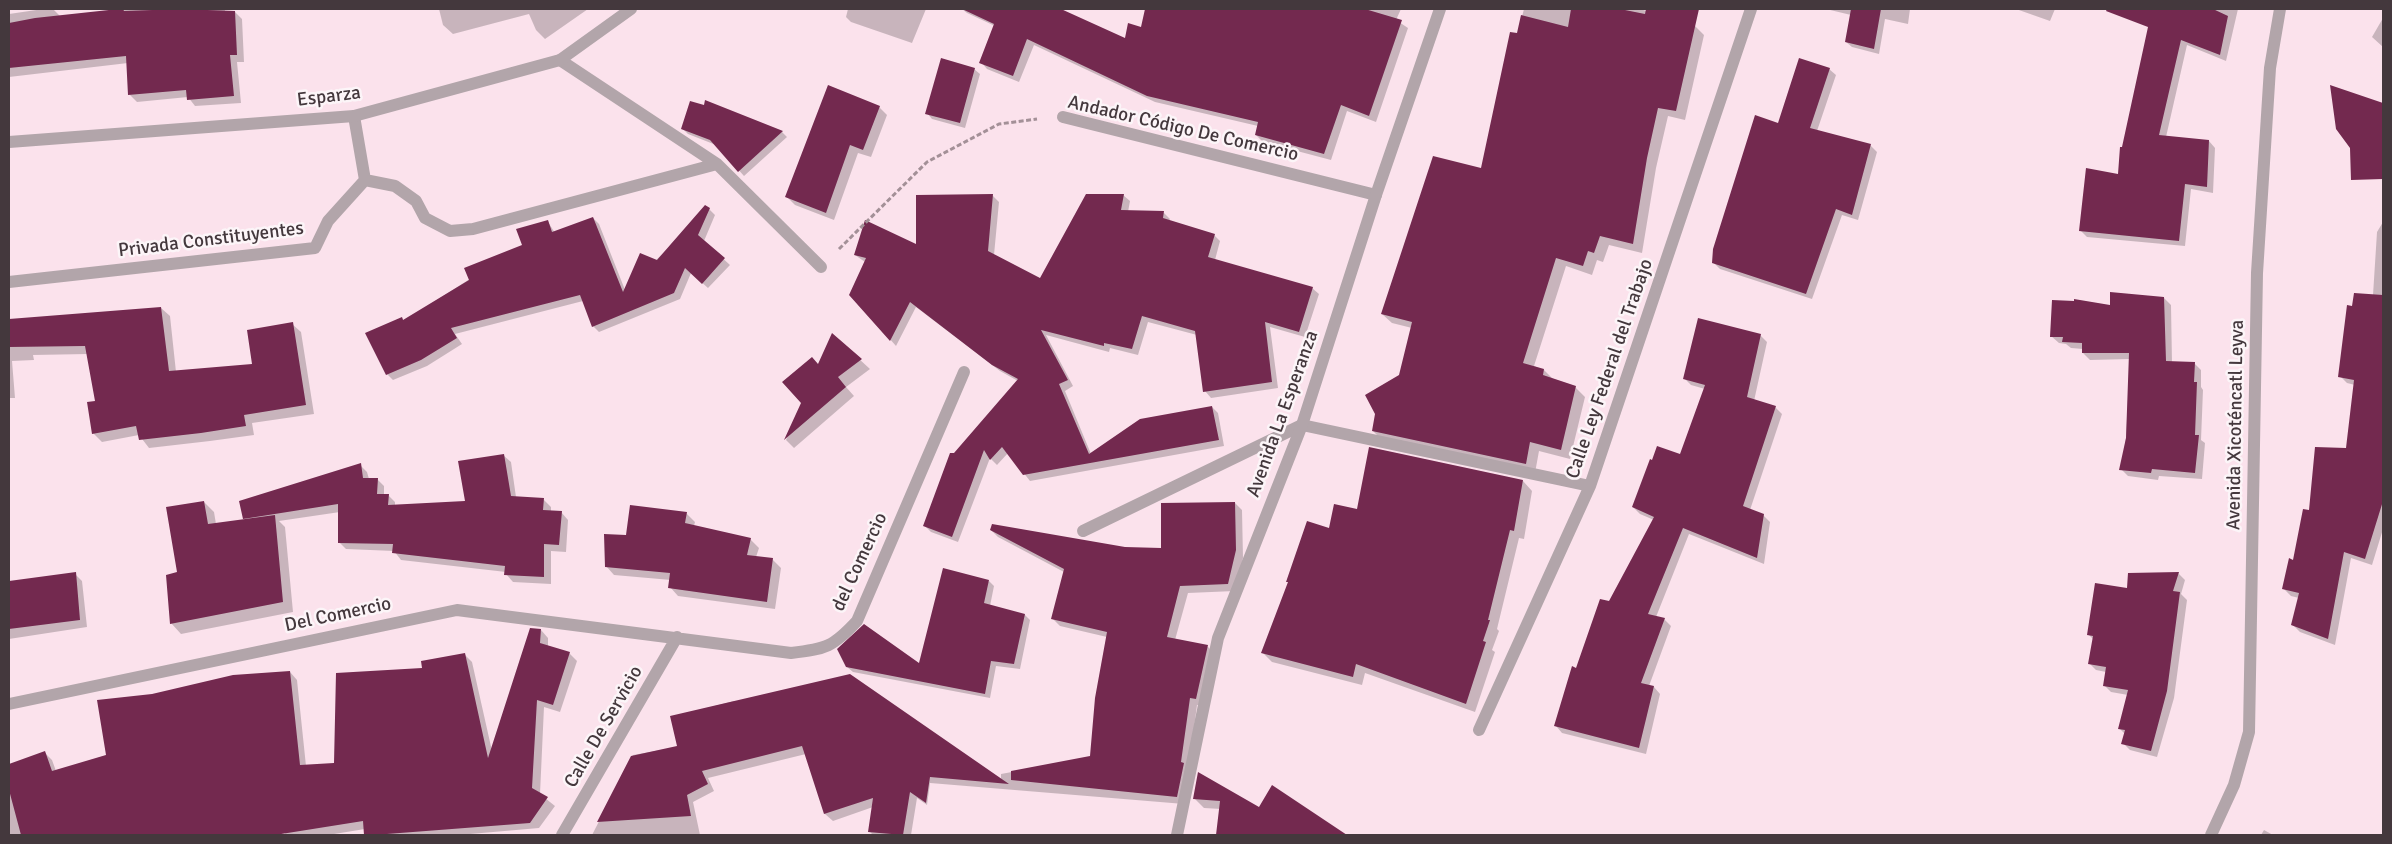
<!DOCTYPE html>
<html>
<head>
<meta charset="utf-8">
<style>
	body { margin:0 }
	#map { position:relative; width:2392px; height:844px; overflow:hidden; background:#fbe2ec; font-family:Signika,sans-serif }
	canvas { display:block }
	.frame { position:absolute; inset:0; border:10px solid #44383d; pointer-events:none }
</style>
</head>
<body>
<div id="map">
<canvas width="2392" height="844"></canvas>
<div class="frame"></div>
</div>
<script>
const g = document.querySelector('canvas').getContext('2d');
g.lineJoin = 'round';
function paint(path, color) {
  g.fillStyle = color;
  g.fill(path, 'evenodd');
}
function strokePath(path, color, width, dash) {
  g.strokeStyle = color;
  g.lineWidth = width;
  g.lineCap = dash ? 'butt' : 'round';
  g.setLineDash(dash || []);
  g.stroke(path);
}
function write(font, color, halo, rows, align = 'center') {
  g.font = font + ' Signika,sans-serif';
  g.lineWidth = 5;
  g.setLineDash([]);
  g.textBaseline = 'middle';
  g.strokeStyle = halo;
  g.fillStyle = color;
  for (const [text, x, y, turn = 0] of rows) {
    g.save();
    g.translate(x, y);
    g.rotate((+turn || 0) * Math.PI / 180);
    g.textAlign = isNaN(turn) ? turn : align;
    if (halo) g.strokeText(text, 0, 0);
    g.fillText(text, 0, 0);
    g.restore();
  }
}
const shadow = new Path2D(`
	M43,9h10l7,7 65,-7h100v3h10l7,7 2,43h-7l4,41 -46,3 -7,-9 -51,5 -8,-8 -1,-31 -119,14v-63z
	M439,9h149l-43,30 -9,-9 -7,-16 -76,20 -10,-9z
	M848,9h78l-14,34 -61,-21 -5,-5z
	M962,9h64l48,18 52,13 16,-11 5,-20h254l-5,11 12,8 -32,94 -29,-11 -16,49 -68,-18 -7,-7 2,-9 -103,-24 -121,-57 -15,37 -32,-13 -6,-7 14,-36 -28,-13z
	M1524,9h116l55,17 9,9 -19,85 -17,-4 -12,52 -14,85 -33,-8 -6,17 -6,-2 -5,15 -26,-9 -32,100 10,4 9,9 22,8 10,10 -15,62 -31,-8 -4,22 -153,-33 -9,-9 27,-55 12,-48 -20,-5 -10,-9 100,-145z
	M1826,9h84l-2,15 -23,-5 -6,35 -27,-7 -6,-5 5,-27z
	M2016,9h39l-5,12z
	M2155,9h83l-12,52 -39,-16 -21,92 43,4 6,7 -2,45 -22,-4 -6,57 -98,-9 -7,-7 39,-55 32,-159z
	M2383,18v29l-11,-10z
	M974,69l6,5 -15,54 -33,-9 -5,-6z
	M1829,69l7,6 -19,56 53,14 7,7 -19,68 -16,-5 -30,84 -92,-30 -7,-7 66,-138z
	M879,107l8,8 -16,42 -13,-4 -24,67 -39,-15 -8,-8z
	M682,128l100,4 5,5 -43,39 -28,-31 -28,-11z
	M1123,195l7,6 -2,11 36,1 6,6 -1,2 45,14 6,6 -5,19 97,28 7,6 -14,43 -35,-10 8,61 -67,10 -6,-7 -8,-56 -49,-13 -10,33 -28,-7 -1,4 -63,-17 27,51 -8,5 26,63 121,-47 6,6 6,33 -194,35 -22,-28 -11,12 -7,-7 -32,84 -27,-10 -6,-6 29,-72 64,-73 -18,-10 -84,-64 -20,39 -45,-51 14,-33 -10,-7 62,-9v-50h76l6,6 -5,53 46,25z
	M709,209l6,6 -11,26 26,24 -22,23 -17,-15 -11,26 -81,33 -6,-6 -10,-25 -128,33 7,10 -35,22 -34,14 -6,-6 15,-56 2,3 119,-76 25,-23 7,11 38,-15 6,6 26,66z
	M2383,222v307l-11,36 -21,-7 -16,87 -35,-13 -7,-7 6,-27 -8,-2 -7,-7 26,-78 37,-61 8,-65 -8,-2 -7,-7 13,-69 20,-12 4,-63z
	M2164,298l7,7 1,58h22l7,7v17l2,3 -2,50 4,3 -3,36 -43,-3 -1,4 -30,-4 -7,-7 5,-31 4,-79 -40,1 -7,-7v-4l-12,-1 -5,-4 -7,-1 -8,-7 60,-30z
	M161,308l9,8 6,56 77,-7 39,-41 9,8 13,82 -62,9 2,12 -44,6 -61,7 -10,-13 -37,7 -9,-9 4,-31 -9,-48 -55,1 1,5 -22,1 3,37h-6v-78z
	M833,335l37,34 -24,18 8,9 -60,52 -8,-8z
	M1760,335l7,7 -13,59 21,6 7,7 -32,96 13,5 7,7 -6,42 -75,-30 -33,83 8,2 7,7 -22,60 5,1 6,7 -14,60 -84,-21 -6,-7 21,-57 77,-149 -14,-6 -7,-7 48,-51 24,-67 -14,-4 -7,-7z
	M1370,449l153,32 9,10 -8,48 -5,-1 -22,91 2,2 -7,19 3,2 -20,60 -110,-39 -3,12 -90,-23 -9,-9 26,-70 -2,-2 43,-52 28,-19z
	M503,455l8,7 5,35 28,3 7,7v5h10l7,8 -2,32 -15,-1v33l-38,-2 -7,-8v-2l-105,-12 -7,-9 -48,-2 -7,-7 1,-30 -61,9 6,6 8,85 -112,22 -10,-11 8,-50 25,-71 10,10 2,12 30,-4 -2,-1 116,-54 7,7 2,7h8l7,7v9h4l7,7v4l71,-4z
	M1235,503l7,7 1,48 -8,33 -47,2 -13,47 33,7 7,7 -12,51h-6l-13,99 -254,-21 -3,22 -10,-7 -6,37h-38l-4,-4 4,-24 -40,14 -8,-7 -19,-60 -98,24 6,13 -21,11 7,33h-108l41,-80 45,-8 -6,-30 62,-16 267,79v-6l91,-17 15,-120 -47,-11 -7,-7 11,-47 -66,-35 -7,-7 134,18 38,1z
	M686,513l9,9 -1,4 56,13 9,9 -3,9 16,2 9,9 -6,41 -97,-13 -8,-9 1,-7 -57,-5 -8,-9 21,-29z
	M2178,573l7,7 -4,14 6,6 -13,98 -17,59 -27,-7 -7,-7 2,-9 -6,-6 9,-33 -17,-3 -7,-7 2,-13 -10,-2 -7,-7 5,-23 -6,-6 41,-45z
	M75,574l7,7 5,46 -78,12v-57z
	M989,581l5,5 -4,20 35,9 5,5 -10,49 -24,-3 -6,32 -137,-26 -6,-5 73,-2z
	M541,630l7,8v9l21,6 8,8 -17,51 -16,-5 -4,87 15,12 -16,22 -80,7h-94v-6l-37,6h-42l-47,-83 4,83h-234v-70l36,-12 7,7 4,11 51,-16 45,-60 138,-23 7,8 9,86 29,-2 89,-95 40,-15 8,8 20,89z
	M1199,774l60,35 69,22 8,4h-106l-9,-26 -17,-1 -10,-10z
	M2264,830l9,5h-12z`);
const building = new Path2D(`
	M118,9h5l1,2 56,-2 55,2 2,44h-7l4,41 -47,4 -1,-10 -58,5 -2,-39 -117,12v-45l26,-5z
	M962,9h99l64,29 3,-15 13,4 4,-18h220l37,11 -33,96 -28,-11 -17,49 -69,-19 3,-13 -111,-26 -120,-57 -14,37 -34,-13 15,-39z
	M1571,9h49l25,5 1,-5h53l-23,102 -18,-3 -11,50 -14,86 -33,-8 -6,17 -6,-2 -5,15 -27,-8 -33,105 21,6 -1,6 33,11 -15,64 -31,-8 -4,22 -154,-33 3,-17 -10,-19 34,-20 13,-53 -31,-8 52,-158 48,12 29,-136 7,1 4,-18 47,12z
	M1851,9h30l-7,40 -29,-7z
	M2107,9h106l15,7 -8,39 -39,-15 -22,95 50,5 -2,47 -22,-3 -6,57 -100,-10 7,-63 32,6 2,-27h2l26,-120 -42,-16z
	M941,58l34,10 -15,55 -35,-9z
	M1799,58l31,10 -20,60 61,16 -19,71 -16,-6 -30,85 -94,-31 1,-14 42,-134 23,8z
	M828,85l52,21 -17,44 -13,-5 -24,68 -41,-16z
	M2330,85l53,18v76l-32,1 -1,-32 -14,-19z
	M705,100l78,31 -45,41 -28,-32 -29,-11 9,-28 14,4z
	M993,194l-5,57 52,27 46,-84h38l-3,16 43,1 -1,7 52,16 -7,23 105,30 -14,45 -34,-10 7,60 -69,10 -8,-61 -53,-15 -10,33 -28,-6v3l-63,-16 27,50 -9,4 30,70 51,-35 72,-13 7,34 -196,35 -21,-28 -12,13 -6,-10 -32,87 -29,-11 27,-73h4l64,-74 -26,-14 -82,-63 -20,39 -41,-46 17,-37 -12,-3 11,-35 51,24v-49z
	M705,205l5,3 -12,27 27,23 -23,26 -17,-16 -11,25 -82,34 -12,-32 -129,33 6,10 -36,22 -35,15 -21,-42 37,-16 1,3 66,-40 -5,-12 58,-23 -6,-16 32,-9 4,12 41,-15 30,75 17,-39 17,7z
	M2110,292l54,5 2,64 29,1 -1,20h3l-2,53h4l-4,38 -43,-4 -1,4 -32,-3 7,-32 3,-85h-47v-10l-20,-1 1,-5h-13l2,-37 22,1v-2l36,6z
	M2354,293l29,2v206l-18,58 -21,-7 -16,87 -37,-14 8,-32 -17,-4 7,-31 4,2 10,-51 6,1 6,-63 31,1 8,-68 -16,-3 9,-72 5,1z
	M161,307l8,64 83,-7 -5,-34 46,-8 13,83 -62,10 2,11 -45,7 -62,7 -3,-14 -44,8 -5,-32 8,-1 -10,-55 -76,1v-28z
	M1698,318l63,16 -14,63 29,9 -33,100 21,8 -7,44 -74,-30 -35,86 17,4 -24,65 13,3 -15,62 -85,-22 18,-60 4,2 24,-69 9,2 45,-84 -22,-10 18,-48 2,1 5,-14 23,8 25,-69 -22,-6z
	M832,333l30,26 -24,18 8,10 -62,53 17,-37 -19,-21 30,-25 6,7z
	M1369,447l154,33 -9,51 -4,-1 -22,90h2l-7,21 3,1 -20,62 -110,-40 -3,13 -92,-24 27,-71h-2l21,-61 22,7 5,-24 23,5z
	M504,454l7,42 33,2 -1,12 19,1 -3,34 -15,-1v33l-40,-2 1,-9 -113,-13 1,-9 -55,-1v-39l-95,15 -4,-18 122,-38 2,15h15l-1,16h12l-1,11 77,-4 -7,-40z
	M204,501l4,23 67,-9 8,87 -113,22 -4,-49 11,-3 -11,-65z
	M1235,502l1,48 -8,34 -48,2 -13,51 41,8 -12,54 -6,-1 -9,64 3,1 -7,34 -166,-17v-9l79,-15 5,-58 12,-66 -56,-13 13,-50 -74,-39 2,-6 133,23 36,1v-45z
	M630,505l57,7 -2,11 66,15 -4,17 26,3 -6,44 -99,-14 2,-15 -65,-6 -1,-33 22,1z
	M943,568l46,12 -5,23 41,11 -11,50 -23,-3 -6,33 -139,-27 -9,-18 27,-25 55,39z
	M76,572l4,48 -71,9v-48z
	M2179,572l-6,19 7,1 -13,99 -16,60 -30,-7 4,-14 -7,-1 10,-39 -25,-4 3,-19 -18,-3 5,-28 -6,-1 8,-52 32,5 1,-15z
	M530,628l11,1 -1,14 30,9 -17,53 -16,-5 -5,88 16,9 -18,26 -156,12h-10l-1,-14 -88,14h-254l-12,-45v-26l36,-13 7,20 54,-16 -9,-55 55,-6 81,-19 57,-4 10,94 34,-2 2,-90 86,-5 -1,-7 44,-8 23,105z
	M850,674l159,110 -79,-7 -4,26 -16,-11 -7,43 -35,-3 5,-34 -49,16 -22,-68 -100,25 6,13 -21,11 4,21 -94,6 34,-66 46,-10 -7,-30z
	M1198,772l61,35 13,-22 75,50h-131l4,-34 -27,-2z`);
const path = new Path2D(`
	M839,249l88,-87 72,-38 38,-5`);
const minor = new Path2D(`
	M560,60l157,104 104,103
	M354,116l11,64
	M1063,117l313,78
	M9,282l306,-34 13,-27 37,-41 30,6 21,15 9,17 25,13 23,-2 244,-65
	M1083,531l219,-106 288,61
	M9,704l448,-94 334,43c35,-4 42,-6 66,-32l107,-249
	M1479,730l111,-244 161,-477
	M562,835l115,-198`);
const tertiary = new Path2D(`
	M9,142l345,-26 206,-56 71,-51
	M1177,835l41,-197 84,-213 74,-230 64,-186
	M2211,835l23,-50 15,-53 8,-459 13,-205 10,-59`);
const streetNames = [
	["Esparza",329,97,-7],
	["Andador Código De Comercio",1183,129,13],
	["Privada Constituyentes",211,240,-7],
	["Calle Ley Federal del Trabajo",1610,369,-71],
	["Avenida La Esperanza",1283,414,-70],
	["Avenida Xicoténcatl Leyva",2236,425,-89],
	["del Comercio",860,562,-65],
	["Del Comercio",338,615,-12],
	["Calle De Servicio",604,727,-60]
];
paint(shadow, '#0003');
paint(building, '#73294f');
strokePath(path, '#a39097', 3, [5, 2.5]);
strokePath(minor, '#b2a5aa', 12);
strokePath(tertiary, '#b2a5aa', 12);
write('19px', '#44383d', '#fcf5f8', streetNames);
</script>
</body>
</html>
